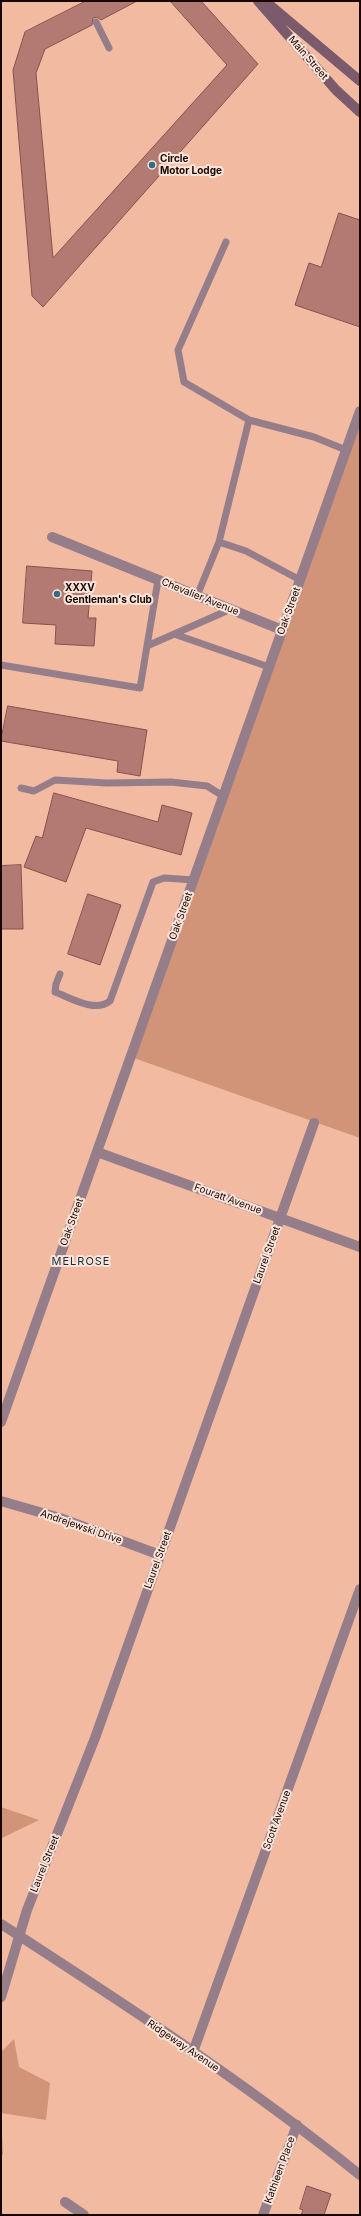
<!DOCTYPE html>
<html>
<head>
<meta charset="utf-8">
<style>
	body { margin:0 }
	#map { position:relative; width:361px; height:2216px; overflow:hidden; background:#f2baa1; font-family:Inter,sans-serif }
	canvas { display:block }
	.frame { position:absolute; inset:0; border:2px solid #180601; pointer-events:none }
</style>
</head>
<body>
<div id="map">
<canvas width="361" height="2216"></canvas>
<div class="frame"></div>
</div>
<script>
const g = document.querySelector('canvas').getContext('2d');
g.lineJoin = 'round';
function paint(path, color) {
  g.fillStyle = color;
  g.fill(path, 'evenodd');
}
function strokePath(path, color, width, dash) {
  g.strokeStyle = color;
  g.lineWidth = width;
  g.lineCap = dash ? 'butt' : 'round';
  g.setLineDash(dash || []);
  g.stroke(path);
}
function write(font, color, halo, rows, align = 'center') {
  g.font = font + ' Inter,sans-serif';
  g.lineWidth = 4;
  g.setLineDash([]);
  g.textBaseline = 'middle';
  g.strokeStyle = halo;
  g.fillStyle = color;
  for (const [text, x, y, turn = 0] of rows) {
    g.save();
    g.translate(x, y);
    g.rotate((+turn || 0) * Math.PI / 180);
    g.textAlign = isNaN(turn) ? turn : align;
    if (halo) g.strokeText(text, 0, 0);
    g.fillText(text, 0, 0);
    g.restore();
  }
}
const green = new Path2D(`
	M360,411v727l-229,-81z
	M1,1807l38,13 -37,18 -1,5z
	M14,2039l5,28 31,16 -4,37 -45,-7 2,42h-2v-103z`);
const building = new Path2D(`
	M86,1h51l-36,19 -4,-3 -4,1 -1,7 -47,24 -9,24 17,185 174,-193 -57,-64h31l57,63 -215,243 -11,-11 -19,-226 12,-38z
	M339,213l21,7v107l-65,-22 14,-42 12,4z
	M27,566l65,5 -4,47h8l-2,28 -39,-2 1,-19 -33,-2z
	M8,706l139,24 -7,46 -23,-4 1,-11 -117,-20z
	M54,793l104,29 4,-17 30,8 -11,42 -95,-27 -20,54 -42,-15 12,-31 6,2z
	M21,865l2,64h-22v-63z
	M88,894l33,11 -21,60 -32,-11z
	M307,2186l24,8 -7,21h-23l2,-5 -3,-1z`);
const service = new Path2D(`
	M96,22l13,26
	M226,242l-48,108 6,32 65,38
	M300,580l-54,-29 -27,-9 30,-122 65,17 32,13
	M197,596l22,-54
	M174,634l95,33
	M147,646l84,-37
	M1,665l139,23 18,-108
	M21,788l13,3 21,-11 52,3 64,-1 36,4 16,10
	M60,974l-4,10 -1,8c16,6 40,21 55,9l43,-119 11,-4 30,2`);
const minor = new Path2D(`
	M52,537l230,93
	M97,1152l263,95
	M1,1422l359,-1011
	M1,1501l59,17 100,37
	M1,1924c122,79 245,159 359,251
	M1,1997l26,-87 68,-172 219,-615
	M193,2052l167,-463
	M65,2202l19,13
	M263,2215l34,-90`);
const secondary = new Path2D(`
	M258,1l78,89 24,22
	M265,1l95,80`);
const markers = [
	[152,165,4,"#316e84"],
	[57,594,4,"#316e84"]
];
const streetNames = [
	["Main Street",308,58,49],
	["Chevalier Avenue",200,597,22],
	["Oak Street",289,611,-70],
	["Oak Street",181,916,-70],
	["Fouratt Avenue",228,1199,20],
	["Oak Street",72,1222,-70],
	["Laurel Street",267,1255,-70],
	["Andrejewski Drive",81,1527,19],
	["Laurel Street",158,1560,-70],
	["Scott Avenue",277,1820,-70],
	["Laurel Street",45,1864,-68],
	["Ridgeway Avenue",183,2046,34],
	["Kathleen Place",280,2170,-70]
];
const poiNames = [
	["Circle",160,159],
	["Motor Lodge",160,171],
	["XXXV",65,588],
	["Gentleman's Club",65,600]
];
const neighbourhoodNames = [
	["MELROSE",81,1262]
];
paint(green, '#d29478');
paint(building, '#b37a74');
strokePath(building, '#87514c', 1);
strokePath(service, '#957e8a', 7);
strokePath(minor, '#957e8a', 10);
strokePath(secondary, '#7a5a6b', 10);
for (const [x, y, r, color] of markers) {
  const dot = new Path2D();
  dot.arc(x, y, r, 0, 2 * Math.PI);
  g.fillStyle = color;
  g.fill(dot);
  strokePath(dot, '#fbe4d9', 1.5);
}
write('10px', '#180601', '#fbe4d9', streetNames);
write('bold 10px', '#180601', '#fbe4d9', poiNames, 'left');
g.letterSpacing = '1px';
write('11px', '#14313c', '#fbe4d9', neighbourhoodNames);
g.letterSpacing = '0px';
</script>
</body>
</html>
